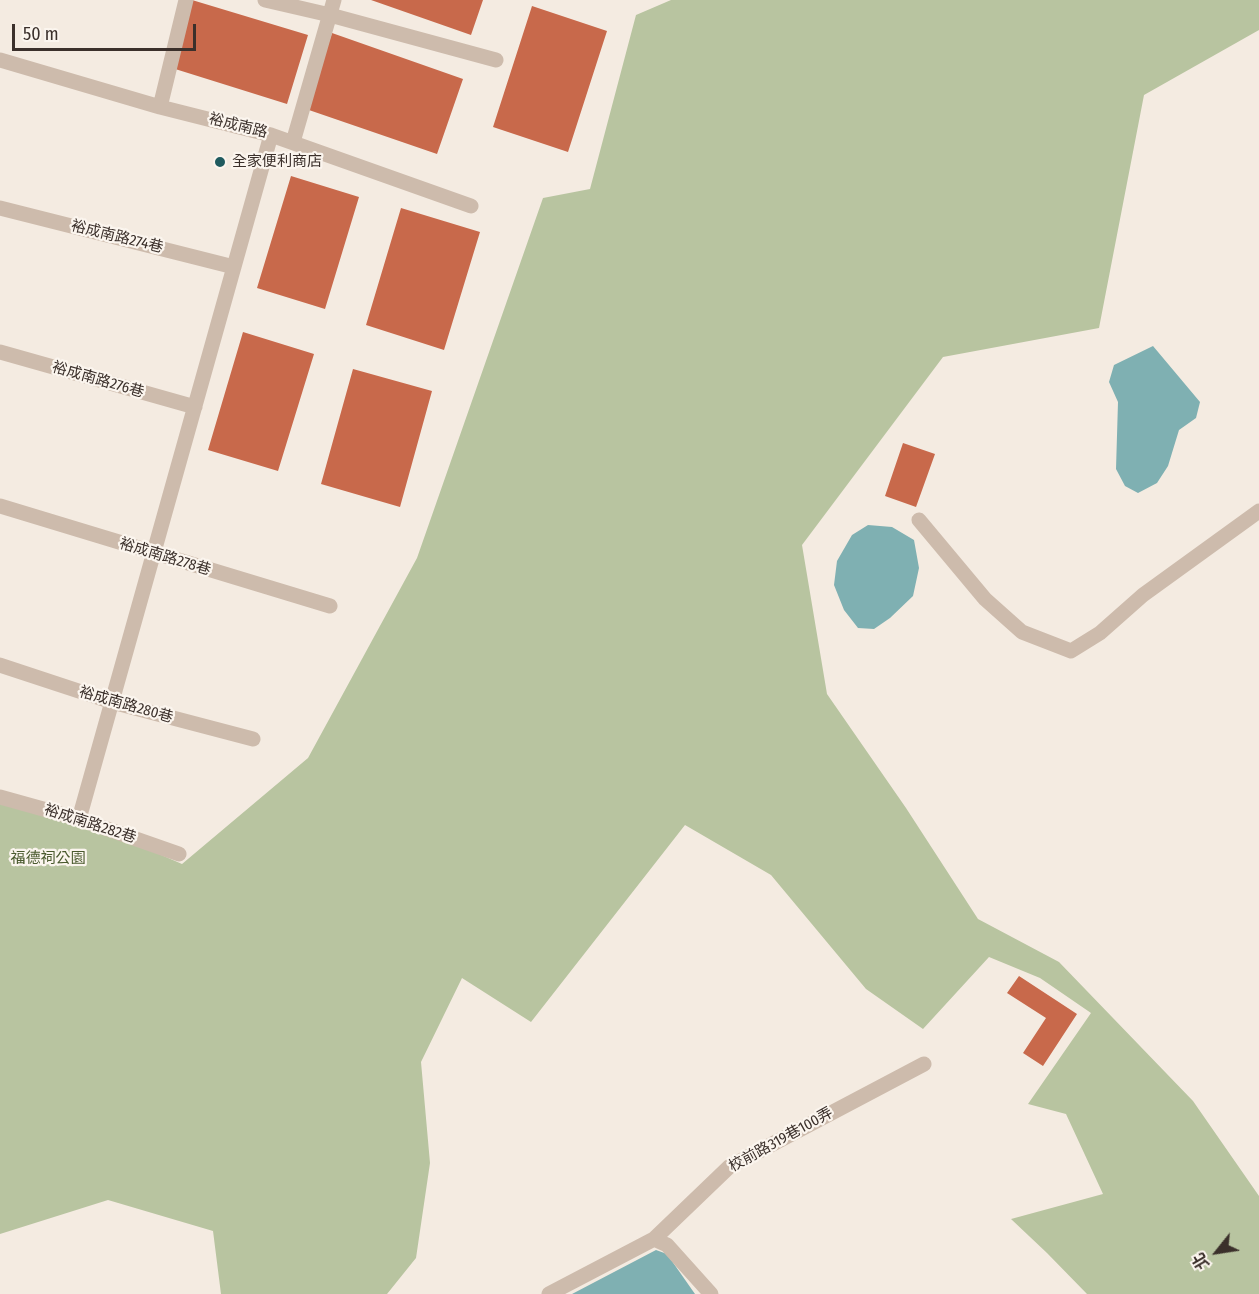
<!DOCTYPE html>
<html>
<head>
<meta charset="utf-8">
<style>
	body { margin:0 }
	#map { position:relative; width:1259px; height:1294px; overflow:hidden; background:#f4ebe1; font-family:"Fira Sans Condensed","Noto Sans TC",sans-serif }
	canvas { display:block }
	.north { position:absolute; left:1187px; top:1222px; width:60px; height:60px; -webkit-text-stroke:4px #fbf5ee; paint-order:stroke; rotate:240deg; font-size:16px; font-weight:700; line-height:24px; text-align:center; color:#3b302b }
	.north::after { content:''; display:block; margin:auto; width:21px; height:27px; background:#3b302b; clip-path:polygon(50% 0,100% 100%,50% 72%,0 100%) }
	.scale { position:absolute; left:12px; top:24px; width:184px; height:27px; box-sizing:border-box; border:3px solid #3b302b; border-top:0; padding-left:8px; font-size:18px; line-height:21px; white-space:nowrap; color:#3b302b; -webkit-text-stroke:4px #fbf5ee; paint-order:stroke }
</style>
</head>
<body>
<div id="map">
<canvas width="1259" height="1294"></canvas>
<div class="north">北</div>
<div class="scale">50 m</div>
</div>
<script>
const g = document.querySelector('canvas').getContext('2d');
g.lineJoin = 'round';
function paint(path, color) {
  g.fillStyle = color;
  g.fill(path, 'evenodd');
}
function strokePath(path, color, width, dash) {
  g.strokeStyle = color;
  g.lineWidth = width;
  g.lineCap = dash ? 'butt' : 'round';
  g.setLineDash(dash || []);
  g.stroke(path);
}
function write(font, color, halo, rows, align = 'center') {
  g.font = font + ' "Fira Sans Condensed","Noto Sans TC",sans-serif';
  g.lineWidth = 4.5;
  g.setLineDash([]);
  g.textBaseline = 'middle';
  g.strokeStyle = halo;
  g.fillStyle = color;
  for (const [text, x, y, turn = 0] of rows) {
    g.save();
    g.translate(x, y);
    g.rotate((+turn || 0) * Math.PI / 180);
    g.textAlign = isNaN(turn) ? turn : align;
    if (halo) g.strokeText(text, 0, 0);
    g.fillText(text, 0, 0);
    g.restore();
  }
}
const green = new Path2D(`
	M671,0h588v30l-115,65 -45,233 -156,29 -141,188 25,149 79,114 72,111 81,43 134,139 66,95v98h-172l-40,-41 -36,-34 92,-25 -37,-80 -38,-10 63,-91 -51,-35 -51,-21 -66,72 -57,-40 -95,-114 -86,-50 -154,197 -69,-44 -41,84 9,101 -14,95 -29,36h-166l-8,-63 -105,-31 -108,34v-440l79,25 103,45 126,-106 109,-200 126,-360 47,-9 46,-174z`);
const water = new Path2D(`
	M1153,346l47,56 -4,16 -17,12 -11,36 -11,17 -19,10 -13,-7 -9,-17 2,-67 -9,-20 5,-17z
	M868,525l24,2 22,13 5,28 -6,28 -23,22 -16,11 -16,-1 -14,-18 -10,-25 3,-24 15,-26z
	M656,1250l11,4 28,40h-123z`);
const building = new Path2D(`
	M192,0l116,35 -21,69 -115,-36z
	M371,0h112l-12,35z
	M532,6l75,25 -39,121 -75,-25z
	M332,33l131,46 -26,75 -131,-45z
	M291,176l68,21 -34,112 -68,-21z
	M401,208l79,24 -36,118 -78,-25z
	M243,332l71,22 -36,117 -70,-21z
	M353,369l79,22 -32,116 -79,-23z
	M903,443l32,11 -19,53 -31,-11z
	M1019,976l58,38 -34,52 -20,-13 23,-35 -39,-25z`);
const minor = new Path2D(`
	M265,0l65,15 166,45
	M0,60l160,47 111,28 200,71
	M160,107l26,-107
	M293,142l41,-142
	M0,208l234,59
	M0,352l195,55
	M0,506l330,100
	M919,520l66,79 37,33 49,19 29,-18 43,-38 116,-84
	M0,665l112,37 141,37
	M0,797l79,22 100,35
	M79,819l192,-684
	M654,1239l75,-72 195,-103
	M549,1294l105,-55 13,6 44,49`);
const markers = [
	[220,162,6,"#1f5a5e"]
];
const streetNames = [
	["裕成南路",238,126,14],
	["裕成南路274巷",117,237,14],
	["裕成南路276巷",98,380,16],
	["裕成南路278巷",165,557,17],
	["裕成南路280巷",126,705,16],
	["裕成南路282巷",90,824,18],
	["校前路319巷100弄",781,1140,-29]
];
const poiNames = [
	["全家便利商店",232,162]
];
const parkNames = [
	["福德祠公園",48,859]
];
paint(green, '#b8c4a0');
paint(water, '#7fb0b2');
paint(building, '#c8694b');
strokePath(minor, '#cdbbac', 15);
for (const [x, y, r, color] of markers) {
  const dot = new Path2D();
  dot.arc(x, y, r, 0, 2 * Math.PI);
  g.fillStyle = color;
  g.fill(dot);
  strokePath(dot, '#fbf5ee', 2);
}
write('15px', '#3b302b', '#fbf5ee', streetNames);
write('15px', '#3b302b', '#fbf5ee', poiNames, 'left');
write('15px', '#4a5a2e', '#fbf5ee', parkNames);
</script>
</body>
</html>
